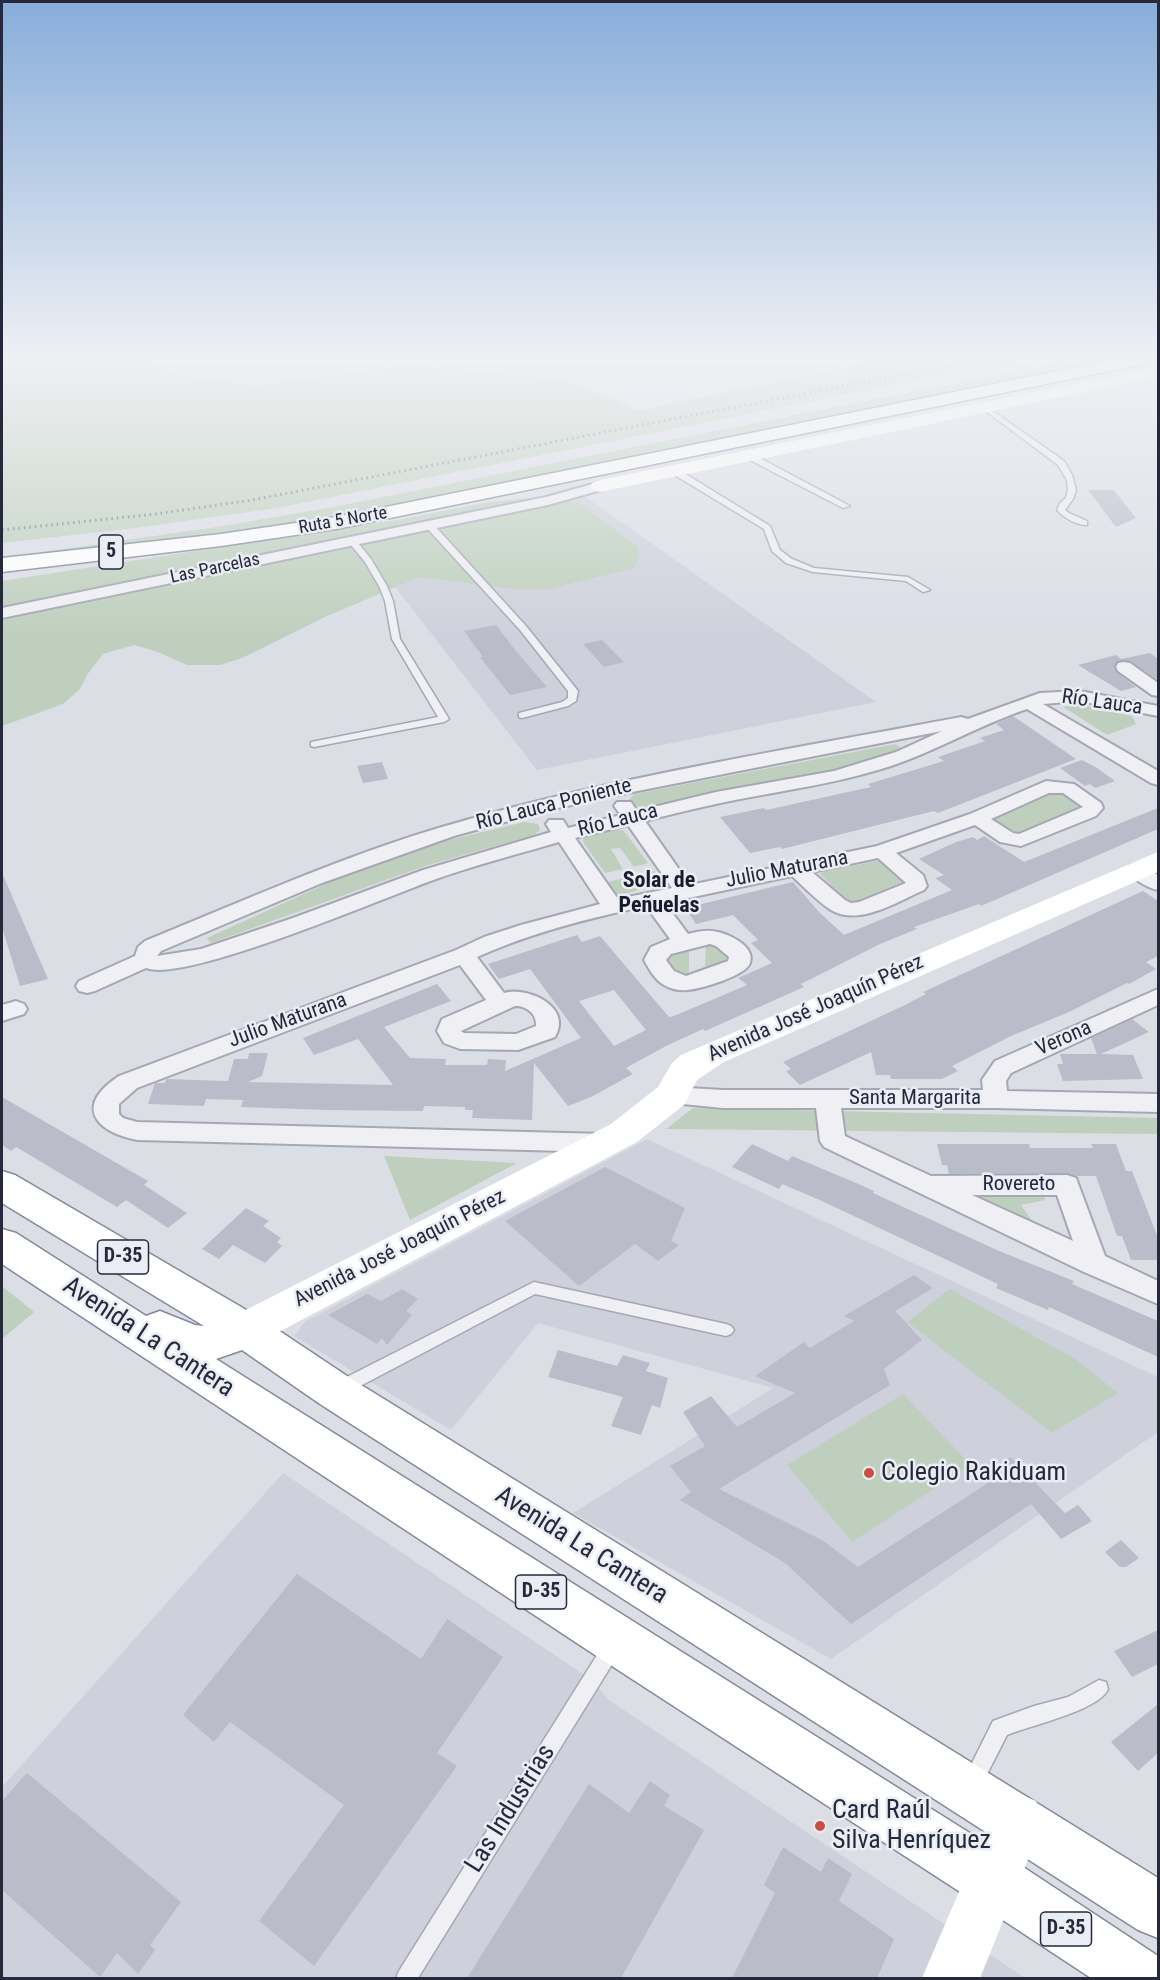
<!DOCTYPE html>
<html>
<head>
<meta charset="utf-8">
<style>
	body { margin:0 }
	#map { position:relative; width:1160px; height:1980px; overflow:hidden; background:#dcdee6; font-family:"Roboto Condensed",sans-serif }
	canvas { display:block }
	.frame { position:absolute; inset:0; border:3px solid #26293c; pointer-events:none }
</style>
</head>
<body>
<div id="map">
<canvas width="1160" height="1980"></canvas>
<div class="frame"></div>
</div>
<script>
const g = document.querySelector('canvas').getContext('2d');
g.lineJoin = 'round';
function paint(path, color) {
  g.fillStyle = color;
  g.fill(path, 'evenodd');
}
function strokePath(path, color, width, dash) {
  g.strokeStyle = color;
  g.lineWidth = width;
  g.lineCap = dash ? 'butt' : 'round';
  g.setLineDash(dash || []);
  g.stroke(path);
}
function write(font, color, halo, rows, align = 'center') {
  g.font = font + ' "Roboto Condensed",sans-serif';
  g.lineWidth = 5;
  g.setLineDash([]);
  g.textBaseline = 'middle';
  g.strokeStyle = halo;
  g.fillStyle = color;
  for (const [text, x, y, turn = 0] of rows) {
    g.save();
    g.translate(x, y);
    g.rotate((+turn || 0) * Math.PI / 180);
    g.textAlign = isNaN(turn) ? turn : align;
    if (halo) g.strokeText(text, 0, 0);
    g.fillText(text, 0, 0);
    g.restore();
  }
}
const built = new Path2D(`
	M586,497l290,205 -339,68 -175,-226z
	M647,1139l511,238v55l-327,227 -258,-146 200,-125 -235,-65 -87,107 -157,-94 12,-15z
	M283,1473l309,207 17,20 416,278h-1023v-191z`);
const green = new Path2D(`
	M2,360h141l37,15 77,10 151,-20 156,14 74,32 244,-51h136l-741,148 -141,20 -134,15z
	M1070,360h51l-734,149 -112,19 -273,32v-2l221,-32 110,-19z
	M540,497l41,7 57,43 1,8 -5,13 -85,21h-33l-97,-12 -94,40 -83,41 -22,7h-33l-29,-13 -24,-7 -31,9 -16,21 -7,14 -17,15 -61,22v-145l400,-62 87,-17z
	M1078,704l54,12 4,8 -29,11 -44,-28z
	M895,744l12,7 -31,10 -71,18 -79,12 -78,17 -15,-2 -4,-6 5,-6z
	M1056,791l7,1 19,15 -61,27h-5l-21,-14 1,-5z
	M524,822l14,2 2,6 -6,5 -109,31 -214,77 -4,-5 136,-62 97,-34z
	M615,829l9,2 24,32 -14,4 -14,-19 -9,1 12,20 -18,4 -22,-31v-5z
	M881,860l24,21 -52,23 -6,-2 -27,-28 2,-2z
	M654,871l4,7 -1,6 -32,10h-8l-9,-12z
	M715,944l15,13 -25,13 1,-25z
	M689,950v28l-13,-4 -11,-12 2,-6z
	M693,1108l465,10v16l-492,-5z
	M384,1156l133,7 -107,57z
	M1043,1192l2,8 -24,5 12,17 -3,4 -61,-32z
	M2,1286l32,26 -32,27z
	M950,1289l125,70 43,34 -66,40 -145,-111z
	M903,1394l68,71 -119,77 -65,-77z`);
const building = new Path2D(`
	M1088,490h26l22,28 -20,9z
	M496,625l19,25 32,37 -37,8 -30,-38h3l-19,-26z
	M602,640l22,22 -20,5 -21,-23z
	M1150,653l8,6v21l-27,-19h-13l-4,5 2,6 20,15 -15,4 -43,-26 38,-10 5,4z
	M1013,716l63,43 -138,54 -4,-2 -152,38 -2,-2 -30,6 -30,-36 44,-9 2,2 105,-23 -3,-3 76,-23 -6,-4 47,-16 -5,-3 24,-8 -8,-6z
	M1082,760l15,8 18,13 -20,7 -5,-4 -5,2 -25,-18z
	M382,762l6,17 -25,4 -6,-17z
	M1158,808v21l-177,77 -2,-2 -65,23 3,2 -37,15 -79,40 3,3 -99,44 -2,-2 -37,17 -40,22 7,6 -42,23 -23,9 -34,-43 -2,57 -60,-2 1,-8h-8v-3l-41,-1 -1,5 -96,-1 -86,-3 2,-7 -37,-1 -2,7 -56,-2 7,-21h10l1,-4 62,2 6,-22h14l1,-6h19l-6,23 -14,6 145,3 -35,-46 -44,16 -11,-17 134,-54 14,17 -67,26 26,31 36,1 -1,6h42l1,-6 18,1 -1,11 76,-33 -51,-69 -31,10 -11,-15 89,-29 5,7 18,-6 69,81 5,-1 73,-31 -9,-7 34,-15 -21,-20 7,-3 -25,-25 -37,9 -11,-16 108,-26 26,30 25,23 108,-45 -17,-12 9,-3 -25,-16 37,-17 17,-5 4,3 7,-4 40,26zM614,990l32,40 -32,16 -35,-45z
	M2,873l46,106 -28,7 -18,-59z
	M1143,891l15,10v55l-12,6 10,7 -27,15 -2,-1 -58,29 -58,24 -59,30 6,5 -16,8h-51l-1,-4h-14l-5,-23 -71,33 -14,-14 5,-2 -8,-7 122,-57 21,-11 -3,-2z
	M1132,1019l17,13 -48,22 32,1 10,24 -80,2 -6,-17h6l-3,-10h37l-6,-16z
	M2,1097l146,84 -4,4 43,28 -19,15 -42,-28 -9,7 -101,-60 -5,4 -9,-6z
	M752,1144l36,17 4,-5 64,27 18,8 -1,2 126,58 75,30 -2,3 86,37v36l-109,-50 -1,3 -52,-22 2,-4 -176,-83 -40,-17 -3,5 -47,-22z
	M937,1144h92l1,4h63l-2,-4h25l10,27h6l26,67v22h-27l-9,-24h-5l-21,-60h-19l-10,-3 -118,1 -2,-9h-5z
	M605,1167l80,41 -14,33 8,4 -21,16 -23,-17 -56,42 -74,-65z
	M246,1208l23,13 -6,5 18,12 -4,4 5,4 -17,17 -32,-18 -14,14 -17,-10z
	M914,1275l19,13 -38,23 27,29 -38,29 6,16 -171,104 103,51 36,27 147,-95 -5,-6 10,-9 55,56 13,-8 14,16 -31,18 -30,-35 -180,120 -66,-61 -105,-63 11,-8 -21,-26 35,-20 -22,-34 28,-16 26,31 58,-34 -40,-17 49,-34 6,6 44,-27 -10,-5z
	M402,1289l16,10 -12,12 6,4 -25,30 -5,-7 -5,6 -49,-29 39,-21 14,7z
	M558,1350l59,16 6,-11 27,8 -4,8 22,7 -8,30 -8,-3 -11,30 -30,-9 12,-29 -75,-20z
	M1121,1540l18,18 -13,9h-6l-15,-15z
	M297,1574l124,85 26,-40 56,38 -66,96 20,13 -143,200 -55,-45 85,-116 -114,-83 -16,20 -31,-27z
	M1158,1630v34l-26,13 -18,-26z
	M1158,1704v49l-20,18 -27,-29z
	M27,1773l154,129 -31,43 5,5 -17,24 -21,-21 -17,24 -98,-87v-89z
	M650,1781l20,14 -6,11 40,24 -83,148h-154l122,-194 40,29z
	M783,1847l38,25 7,-14 24,16 -13,27 55,38 -17,39h-145l43,-85 -11,-8z`);
const lane = new Path2D(`
	M983,407h4l77,54 8,14 4,15 -3,9 -8,11 4,3 18,8v4c-11,0 -23,-7 -30,-15l3,-7 6,-5 2,-8 -1,-10 -9,-15 -75,-56z
	M748,455h6l96,51 -7,2 -95,-49z
	M673,470h6l91,56 10,24 12,9 22,9 94,9 22,13 -7,2 -17,-11 -93,-9 -27,-9 -14,-12 -8,-22 -91,-55z
	M426,523h6l94,103 52,65 -2,10 -8,5 -46,12 -3,-1v-4l43,-11 6,-4v-7l-48,-61 -94,-103z
	M348,538h6l17,21 16,27 6,15 7,38 49,80 -5,3 -130,25 -3,-1v-4l127,-25 -46,-78 -7,-38 -6,-15 -14,-24 -18,-22z
	M534,1282l192,42 5,2 3,4 -3,4 -5,2 -191,-42 -188,99 -6,2 -6,-2 -2,-5 2,-5z
	M609,1639l6,3 3,6 -7,18 -193,312h-22l3,-7 198,-316 6,-13z
	M1099,1680l7,2 2,7c-8,21 -79,37 -101,46l-27,53 -7,3 -7,-3 -3,-7 30,-60 41,-15 34,-9z`);
const street = new Path2D(`
	M600,482l5,1 2,3 -2,3 -57,16 -546,113v-10l544,-111z
	M1124,662l6,1 28,20v13l-6,-1 -34,-24 -2,-4 2,-4z
	M1080,691l78,15v10l-78,-15 -37,3 115,67v14l-7,-2 -124,-74c-51,17 -97,46 -149,61 -53,16 -108,22 -162,34 -24,5 -48,11 -71,17l45,64 187,-39 93,-32 76,-33 28,3 27,19 2,5 -7,8 -75,30 -21,-4 -25,-17 -79,28 27,22 4,11 -3,4c-26,11 -65,37 -93,20 -14,-9 -27,-23 -39,-34l-127,27 23,31c8,-2 16,-4 24,-3 13,1 44,14 38,32 -4,13 -50,26 -63,27 -7,1 -16,-1 -23,-5 -9,-5 -15,-16 -20,-25l7,-13 19,-8 -24,-33c-57,12 -116,27 -169,51l27,36c24,-7 69,14 51,44l-37,13 -58,-1 -16,-6 -7,-12 5,-12 44,-19 -26,-35 -323,123 -18,16v10l4,4 14,4 468,12 9,2 4,7 -4,7 -9,2 -468,-12c-44,-9 -62,-35 -18,-64l337,-126 28,-13 37,-12 79,-21 -41,-62c-41,12 -83,23 -123,37 -48,17 -252,105 -290,89l-51,23 -8,2 -8,-2 -3,-5 3,-5 56,-25 3,-9 7,-6c98,-40 196,-84 297,-114 169,-50 346,-77 519,-110l7,2 72,-26zM942,731l-46,21 -62,19 -118,21 -79,19 -6,-9h-14l-3,4 7,9 -53,13 -5,-8h-14l-3,4 5,8 -128,38 -130,48 -92,31 -44,7 4,-5 161,-68 132,-47 95,-26 63,-14zM1049,793h14l20,14 -64,27 -6,-1 -22,-14zM628,825l44,63 -54,11 -43,-61zM878,858l28,25 -47,19 -8,1 -6,-3 -33,-28zM710,944l6,2 13,11 -1,4 -42,15 -12,-5 -8,-11 5,-6zM515,1006c12,0 22,8 21,20l-20,8 -52,-1 -3,-2z
	M1137,864l21,11v15c-11,-2 -25,-11 -31,-20l3,-4z
	M1158,989v16l-147,68 -5,8 1,10 151,3v18l-162,-4h-155l4,28 86,40 136,-1 9,3 29,78 53,25v23l-74,-32 -260,-125 -4,-6 -4,-33h-93l-61,-6 -3,-6 3,-6 9,-3 52,3h260l-1,-10 13,-19zM972,1195h85l16,46z
	M16,1001l8,3 3,5 -3,5 -22,7v-16z`);
const secondary = new Path2D(`
	M1158,367v10l-558,115 -7,-2 -3,-4 3,-4 7,-2z
	M1158,852v20l-434,190 -27,18 -13,25 -47,37 -377,200 -15,5 -15,-5 -6,-12 6,-12 381,-194 47,-37 14,-24 9,-8z
	M1017,1793l19,8 8,19 -64,158h-58l76,-177z`);
const highway = new Path2D(`
	M1112,360h35l-8,5 -803,164 -115,17 -219,26v-14l219,-24 115,-17z
	M2,1171l13,4 245,143 90,60 808,500v60l-20,-8 -818,-526 -78,-54 -26,9 795,500 147,97v22h-67l-120,-79 -376,-244 -593,-391v-35l14,4 130,83 14,-5 35,14 9,1 -202,-123z`);
const rail = new Path2D(`
	M2,530l154,-16 96,-14 728,-140`);
const markers = [
	[869,1473,6,"#ca4d42"],
	[820,1826,6,"#ca4d42"]
];
const farStreetnames = [
	["Ruta 5 Norte",343,521,-10],
	["Las Parcelas",215,569,-12]
];
const shields = [
	[111,552,24],
	[123,1257,51],
	[541,1592,51],
	[1066,1929,51]
];
const shieldNames = [
	["5",111,552],
	["D-35",123,1257],
	["D-35",541,1592],
	["D-35",1066,1929]
];
const streetNames = [
	["Río Lauca",1102,703,8],
	["Río Lauca Poniente",554,805,-14],
	["Río Lauca",618,821,-14],
	["Julio Maturana",787,870,-11],
	["Avenida José Joaquín Pérez",816,1009,-24],
	["Julio Maturana",288,1021,-20],
	["Verona",1064,1039,-24],
	["Santa Margarita",915,1099],
	["Rovereto",1019,1185],
	["Avenida José Joaquín Pérez",400,1249,-27]
];
const neighbourhoodNames = [
	["Solar de",659,881],
	["Peñuelas",659,906]
];
const nearStreetnames = [
	["Avenida La Cantera",148,1338,33],
	["Avenida La Cantera",581,1546,32],
	["Las Industrias",511,1809,-58]
];
const nearPoinames = [
	["Colegio Rakiduam",881,1473],
	["Card Raúl",832,1811],
	["Silva Henríquez",832,1841]
];
paint(built, '#ced0db');
paint(green, '#bed0bd');
paint(building, '#babcc9');
strokePath(lane, '#a5a8b3', 3);
strokePath(street, '#a5a8b3', 4);
strokePath(highway, '#84889c', 3);
paint(lane, '#efeff4');
paint(street, '#efeff4');
paint(secondary, '#fff');
paint(highway, '#fff');
strokePath(rail, '#767a8f', 3, [1.5, 4]);
const sky = g.createLinearGradient(0, 0, 0, 638);
sky.addColorStop(0, '#87adda');
sky.addColorStop(0.56, '#eff0f4');
sky.addColorStop(1, '#eff0f400');
g.fillStyle = sky;
g.fillRect(0, 0, 1160, 638);
for (const [x, y, r, color] of markers) {
  const dot = new Path2D();
  dot.arc(x, y, r, 0, 2 * Math.PI);
  g.fillStyle = color;
  g.fill(dot);
  strokePath(dot, '#ebedf4', 2);
}
write('18px', '#26293c', '#ebedf4', farStreetnames);
for (const [x, y, w] of shields) {
  const box = new Path2D();
  box.roundRect(x - w / 2, y - 17, w, 34, 4.5);
  g.fillStyle = '#ebedf4';
  g.fill(box);
  strokePath(box, '#26293c', 1.5);
}
write('bold 20px', '#26293c', null, shieldNames);
write('21px', '#26293c', '#ebedf4', streetNames);
write('bold 22px', '#191b2c', '#ebedf4', neighbourhoodNames);
write('26px', '#26293c', '#ebedf4', nearStreetnames);
write('26px', '#26293c', '#ebedf4', nearPoinames, 'left');
</script>
</body>
</html>
